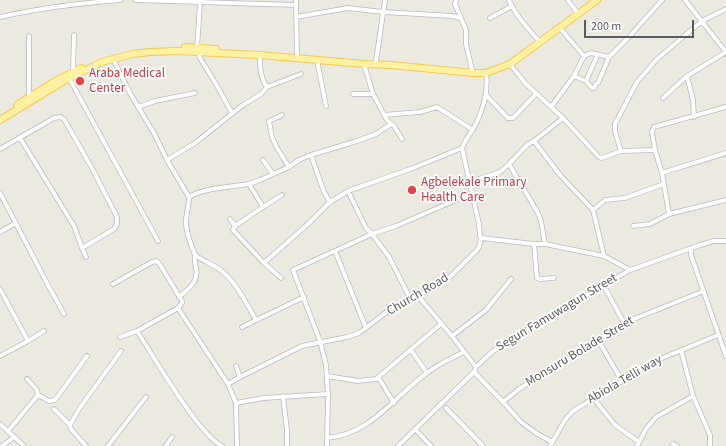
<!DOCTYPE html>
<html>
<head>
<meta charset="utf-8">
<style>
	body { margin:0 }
	#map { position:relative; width:726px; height:446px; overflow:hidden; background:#eceae0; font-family:"Source Sans 3",sans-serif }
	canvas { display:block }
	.scale { position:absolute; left:584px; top:20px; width:110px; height:18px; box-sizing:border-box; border:2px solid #595c61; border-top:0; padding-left:5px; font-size:12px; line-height:14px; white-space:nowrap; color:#595c61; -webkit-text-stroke:3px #fff; paint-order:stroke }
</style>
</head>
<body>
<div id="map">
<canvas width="726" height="446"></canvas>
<div class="scale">200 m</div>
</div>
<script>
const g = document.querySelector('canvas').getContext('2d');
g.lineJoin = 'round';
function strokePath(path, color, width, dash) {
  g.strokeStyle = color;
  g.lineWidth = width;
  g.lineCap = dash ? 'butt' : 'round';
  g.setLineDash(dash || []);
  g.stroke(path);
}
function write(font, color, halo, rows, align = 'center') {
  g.font = font + ' "Source Sans 3",sans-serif';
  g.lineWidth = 3.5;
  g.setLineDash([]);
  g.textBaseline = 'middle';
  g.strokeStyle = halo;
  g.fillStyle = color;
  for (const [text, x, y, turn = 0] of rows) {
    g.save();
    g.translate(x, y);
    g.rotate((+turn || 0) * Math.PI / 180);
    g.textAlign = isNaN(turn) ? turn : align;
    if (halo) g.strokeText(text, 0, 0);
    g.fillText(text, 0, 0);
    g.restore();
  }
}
const street = new Path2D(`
	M135,0l161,5
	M296,0l1,59
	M456,0l-1,4 11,26v14l6,26
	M509,0c6,15 18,27 29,40
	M568,0l8,11
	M685,0l41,52
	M0,17c40,-9 80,-14 121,-17
	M296,17l52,-9 35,4 70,4 7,2
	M490,18l22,-12
	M560,28l24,28 7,-3 18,4 20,-20 33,-37
	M29,36v64
	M197,48l3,-45
	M198,52l2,6 16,26 16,29
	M113,59l17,34 25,42 12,25 22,37
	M317,60l9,46
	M376,61l9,-61
	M364,64l9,30 14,26 7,6 8,13
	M510,64l15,19 38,35 36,39 3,1 19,-7 34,-1 7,23 7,41
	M73,71l1,-36
	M574,76l12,5 6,7h2l2,-4 2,-1 11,-26
	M687,76l6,24 1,17
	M69,78l89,163
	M586,81l12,-27
	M267,87l34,-13
	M353,94h20
	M486,95l22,23h5l23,-24
	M663,98l24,-22 39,-24
	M138,107l17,-6 40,-8
	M551,107l23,-31 10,-20
	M282,115l-13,6 3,16 5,11 12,19
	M384,115l36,-3 17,-5 36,23
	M20,138l54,88 8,22 4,9
	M534,141l26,34 33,35 11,46
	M0,149l54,-31 6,-1 4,2 29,51 24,47v7l-3,5 -32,19
	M655,150l-3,-18 2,-5 72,-20
	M621,151l-6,-19v-8l22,-42 19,-22 28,-24 18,-15 24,-12
	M311,155l13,37 6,10
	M167,160l28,-17 48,-38 18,-11 6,-7c-7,-10 -7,-20 -7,-32
	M263,160l10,14
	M509,164l29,49 3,8 4,23
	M662,173l64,-20
	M470,182l30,-10 9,-8 19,-20 6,-3 29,-23
	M249,184l14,23 -28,19 -2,4 31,33 17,15
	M348,191l18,37 6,6 17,23 21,41
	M0,193l49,94 15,27
	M263,207l19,-12
	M593,210l12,-10 20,-2 39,-14
	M230,219l5,7
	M633,226l17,-2 19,-10 57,-14
	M0,232l16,-9
	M481,238l53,6h11l59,12 26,14
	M534,244l3,34 3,1 14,-1
	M691,248v7l35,101
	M335,251l31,77
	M264,263l45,-40 21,-21 18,-11 65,-23 49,-20
	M113,284l39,-22 4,-1 3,2 23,38v2l-4,5 50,76 8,19 1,43
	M604,286l20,37
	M0,289l28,52
	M418,296l34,40 24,31
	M179,297c10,-9 20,-15 17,-29 -1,-5 -2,-8 -1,-13
	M256,320c-10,-17 -20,-39 -37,-51 -7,-5 -16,-8 -24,-14 -4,-11 -10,-24 -9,-36 1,-8 3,-14 3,-22l8,-4 15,-4 37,-5 11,-4 29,-13 10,-7 12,-5 46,-14 19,-7 15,-10
	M242,327l62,-30
	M137,331c20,31 38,63 61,92 7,8 14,18 24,23
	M452,336l34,-26 25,-31
	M120,337l17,-6 41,-23
	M598,340l24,41
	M411,350l16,23
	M681,350l12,46 17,39v11
	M0,356l28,-15 16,-10
	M236,366l4,11
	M474,372l29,30 18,20 15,11 16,9
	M327,376l31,5 18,-2 65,-55
	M378,377l16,26
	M27,379l10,11 1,5 11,6 6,-1 32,-44
	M228,384l12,-7 62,-31 45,-9 12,-4 37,-28 37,-17 18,-12 25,-25 3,-4 2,-9 -1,-2 -1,-12 -17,-76c3,-7 6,-12 10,-17 10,-17 17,-39 14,-58
	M283,396l4,35v15
	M594,399l21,26 24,17
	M503,402l16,-13 105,-66 80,-32
	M236,403l28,-5 64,-4
	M446,408l37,38
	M54,409l16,16 1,4 15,17
	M0,424l24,22
	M70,425l9,-16 42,-58
	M415,429l16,17
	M8,431l30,-36
	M327,438c45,-4 66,-41 100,-65 11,-9 25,-15 37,-21
	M673,444l4,2
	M2,446l12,-9
	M108,446l38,-49
	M166,446l6,-9
	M327,446l1,-52 -2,-29 -6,-24 -27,-71 79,-36 24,-8 76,-33
	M398,446l76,-74 2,-5 16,-15 20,-14 118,-68 70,-25 14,-4h12
	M550,446l15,-26 8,-9 82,-50 63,-26
	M637,446l9,-17 10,-12 37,-21`);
const primary = new Path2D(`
	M185,47l31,2
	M17,105l40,-25 24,-12
	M0,120l69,-42 33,-16 30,-8 18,-2 25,-1 85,4 104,9 27,1 82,8h13l24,-9 87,-64`);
const markers = [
	[80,81,5,"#e0444e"],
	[412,190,5,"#e0444e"]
];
const healthNames = [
	["Araba Medical",89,74],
	["Center",89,89],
	["Agbelekale Primary",421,183],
	["Health Care",421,198]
];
const streetNames = [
	["Church Road",418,295,-31],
	["Segun Famuwagun Street",557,313,-31],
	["Monsuru Bolade Street",580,352,-31],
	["Abiola Telli way",625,380,-30]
];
strokePath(street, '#b6b8bd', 5.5);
strokePath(primary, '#f0c855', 8);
strokePath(street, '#fff', 4);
strokePath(primary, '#fef2a2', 6);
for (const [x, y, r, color] of markers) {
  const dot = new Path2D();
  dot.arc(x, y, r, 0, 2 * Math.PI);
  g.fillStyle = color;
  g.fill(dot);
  strokePath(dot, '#fff', 1.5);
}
write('13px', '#be3a42', '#fff', healthNames, 'left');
write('13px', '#595c61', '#fff', streetNames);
</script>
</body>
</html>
